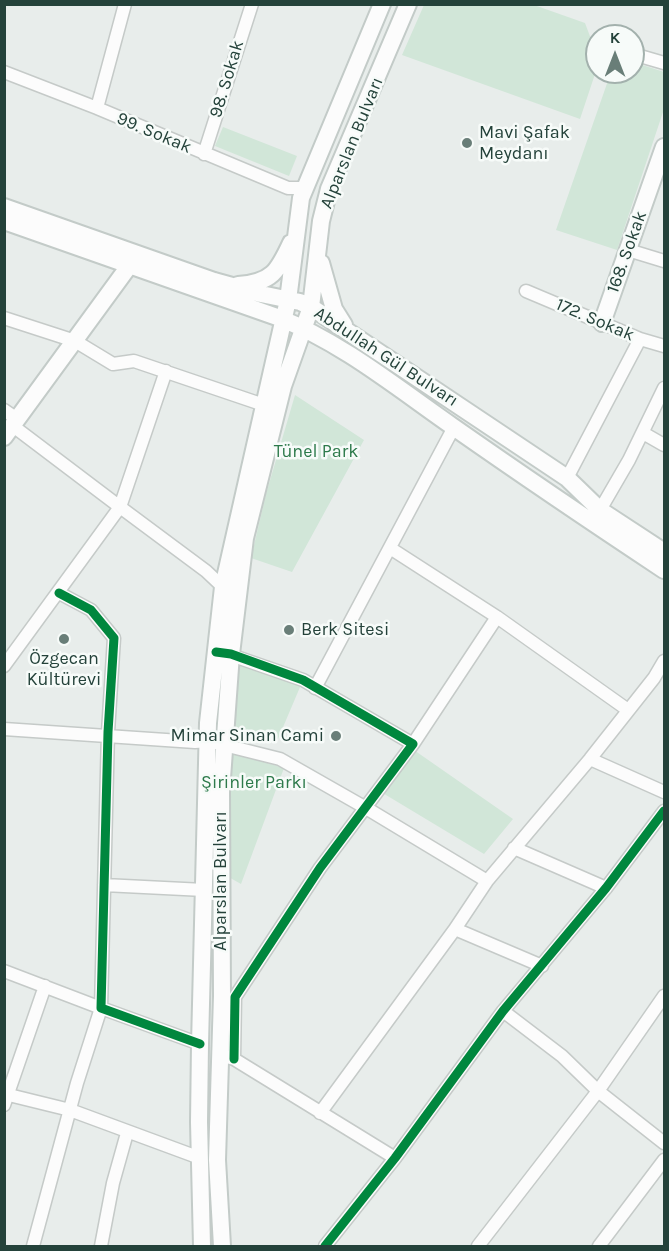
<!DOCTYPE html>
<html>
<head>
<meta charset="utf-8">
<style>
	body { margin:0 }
	#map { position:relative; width:669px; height:1251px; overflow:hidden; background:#e8edeb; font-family:Karla,sans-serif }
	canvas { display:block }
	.frame { position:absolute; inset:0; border:6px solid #24423a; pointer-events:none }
	.north { position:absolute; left:585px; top:24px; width:60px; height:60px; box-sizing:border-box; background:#f7fbf9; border:2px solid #a3b1ad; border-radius:50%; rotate:0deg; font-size:16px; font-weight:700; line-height:24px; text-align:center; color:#24423a }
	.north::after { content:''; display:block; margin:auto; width:21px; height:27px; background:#697e78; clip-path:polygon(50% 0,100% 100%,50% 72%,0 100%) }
</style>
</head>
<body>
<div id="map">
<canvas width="669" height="1251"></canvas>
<div class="frame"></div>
<div class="north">K</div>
</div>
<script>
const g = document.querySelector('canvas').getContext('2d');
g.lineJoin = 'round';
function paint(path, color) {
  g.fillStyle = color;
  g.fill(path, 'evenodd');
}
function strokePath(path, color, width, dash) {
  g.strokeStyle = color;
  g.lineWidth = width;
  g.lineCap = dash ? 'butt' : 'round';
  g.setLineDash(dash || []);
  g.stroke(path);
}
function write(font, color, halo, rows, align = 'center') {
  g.font = font + ' Karla,sans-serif';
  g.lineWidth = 5;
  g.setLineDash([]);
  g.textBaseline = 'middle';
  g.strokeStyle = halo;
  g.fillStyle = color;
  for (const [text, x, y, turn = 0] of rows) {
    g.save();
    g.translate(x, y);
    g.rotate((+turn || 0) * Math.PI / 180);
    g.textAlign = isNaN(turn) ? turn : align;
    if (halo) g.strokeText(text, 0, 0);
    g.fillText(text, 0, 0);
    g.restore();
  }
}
const green = new Path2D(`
	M424,5h110l51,18 12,32v13l-17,51 -178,-64z
	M633,62l31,10v37l-47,141 -61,-20 55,-158h22z
	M223,127l74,29 -8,20 -74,-30z
	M295,395l69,45 -72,132 -41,-14 15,-64z
	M239,658l64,22 -25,59 -49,-14z
	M411,748l102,71 -29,35 -103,-62z
	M233,753l51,15 -43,116 -16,-9z`);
const street = new Path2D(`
	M633,54l31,9
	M4,72l93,36 191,80h16
	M97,108l28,-104
	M204,154l48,-150
	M628,250l36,11
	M526,291l114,48 24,7
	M4,318l71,23 38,23 21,-3 130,44
	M4,410l13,9
	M13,426l107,81 46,-136
	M643,433l21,12
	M567,478l73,-139
	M600,510l29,-50 35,-72
	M390,548l107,69 131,93
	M59,593l32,17 23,28 -6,94 -7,276 99,36
	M225,653l78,27 110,64 -93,124 -85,129 -1,62
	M4,666l116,-159 86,64 17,16
	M315,688l139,-261
	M4,729l191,13 13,-1 72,18 86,49 121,73
	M413,744l84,-127
	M590,759l74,33
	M514,848l92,40
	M104,885l100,5
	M542,966l-87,-37 32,-48 103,-122 64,-81 10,-17
	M4,971l97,37 -24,75 -44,163
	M503,1011l59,45 36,35 66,52
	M227,1057l7,2 161,99
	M9,1095l61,15 130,48
	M4,1105l41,-119
	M320,1113l135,-184
	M101,1246l12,-63 14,-50
	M325,1246l70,-88 108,-147 103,-123 58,-77
	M478,1246l120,-155 66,-95
	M599,1246l65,-86`);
const secondary = new Path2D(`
	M4,207l210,74 47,13 39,8 11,5 256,171 33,32 64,42
	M4,221l273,96c64,25 119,70 175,109 70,49 141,97 212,144
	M321,263l13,46 10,16
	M238,285c34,-2 40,-14 53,-42
	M602,323l62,-176
	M4,437l125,-171
	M202,1246l-3,-124 1,-78 8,-321 15,-136 65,-287 13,-102 81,-194
	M222,1246l-5,-86 5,-164 -1,-204 10,-138 14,-116 38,-152 28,-79 10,-86 8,-32 79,-185`);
const cycleway = new Path2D(`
	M59,593l32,17 23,28 -6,94 -7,276 99,36
	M216,652l15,2 72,26 110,64 -93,124 -85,129 -1,62
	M325,1246l70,-88 108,-147 103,-123 58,-77`);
const markers = [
	[467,143,6,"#697e78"],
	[289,630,6,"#697e78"],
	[64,639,6,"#697e78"],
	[336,736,6,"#697e78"]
];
const streetNames = [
	["98. Sokak",227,79,-73],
	["99. Sokak",154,133,23],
	["Alparslan Bulvarı",352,143,-68],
	["168. Sokak",627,252,-70],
	["172. Sokak",595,320,23],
	["Abdullah Gül Bulvarı",386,357,33],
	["Alparslan Bulvarı",221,881,-90]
];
const poiNames = [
	["Mavi Şafak",479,133],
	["Meydanı",479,154],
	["Berk Sitesi",301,630],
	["Özgecan",64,659,"center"],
	["Kültürevi",64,680,"center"],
	["Mimar Sinan Cami",324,736,"right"]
];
const parkNames = [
	["Tünel Park",316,452],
	["Şirinler Parkı",254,783]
];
paint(green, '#d1e6d8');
strokePath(street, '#c5cac8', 15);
strokePath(secondary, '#c3cbc8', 20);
strokePath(street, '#fcfcfc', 12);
strokePath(secondary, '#fcfcfc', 16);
strokePath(cycleway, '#00873e', 9);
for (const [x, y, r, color] of markers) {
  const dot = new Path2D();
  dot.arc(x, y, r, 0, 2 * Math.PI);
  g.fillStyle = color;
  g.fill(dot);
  strokePath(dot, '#f7fbf9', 2);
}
write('18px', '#24423a', '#f7fbf9', streetNames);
write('18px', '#24423a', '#f7fbf9', poiNames, 'left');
write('18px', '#2d7a4b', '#f7fbf9', parkNames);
</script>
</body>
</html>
